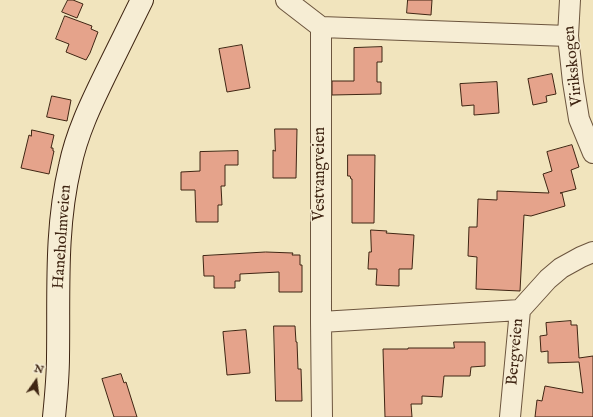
<!DOCTYPE html>
<html>
<head>
<meta charset="utf-8">
<style>
	body { margin:0 }
	#map { position:relative; width:593px; height:417px; overflow:hidden; background:#f1e4bd; font-family:"IM FELL English",serif }
	canvas { display:block }
	.north { position:absolute; left:16px; top:361px; width:40px; height:40px; -webkit-text-stroke:3px #f6edd4; paint-order:stroke; rotate:14deg; font-size:11px; font-weight:700; line-height:16px; text-align:center; color:#3f2513 }
	.north::after { content:''; display:block; margin:auto; width:14px; height:18px; background:#3f2513; clip-path:polygon(50% 0,100% 100%,50% 72%,0 100%) }
</style>
</head>
<body>
<div id="map">
<canvas width="593" height="417"></canvas>
<div class="north">N</div>
</div>
<script>
const g = document.querySelector('canvas').getContext('2d');
g.lineJoin = 'round';
function paint(path, color) {
  g.fillStyle = color;
  g.fill(path, 'evenodd');
}
function strokePath(path, color, width, dash) {
  g.strokeStyle = color;
  g.lineWidth = width;
  g.lineCap = dash ? 'butt' : 'round';
  g.setLineDash(dash || []);
  g.stroke(path);
}
function write(font, color, halo, rows, align = 'center') {
  g.font = font + ' "IM FELL English",serif';
  g.lineWidth = 3;
  g.setLineDash([]);
  g.textBaseline = 'middle';
  g.strokeStyle = halo;
  g.fillStyle = color;
  for (const [text, x, y, turn = 0] of rows) {
    g.save();
    g.translate(x, y);
    g.rotate((+turn || 0) * Math.PI / 180);
    g.textAlign = isNaN(turn) ? turn : align;
    if (halo) g.strokeText(text, 0, 0);
    g.fillText(text, 0, 0);
    g.restore();
  }
}
const building = new Path2D(`
	M68,0h5l10,4 -6,14 -15,-6z
	M408,0h24l-1,15 -24,-2z
	M65,16l27,10 -1,3 7,3 -8,21 -4,7 -20,-8 3,-8 -13,-5z
	M242,45l8,43 -23,4 -8,-43z
	M382,47v15h-5v20h4v12l-49,1v-14h22v-33z
	M552,74l4,20 -10,2 1,6 -14,3 -5,-26z
	M497,82l2,31 -25,2v-10l-12,1 -2,-22z
	M52,96l19,4 -4,21 -20,-4z
	M275,129h22l-1,49h-23v-28l2,1z
	M32,130l22,5 -3,13h2v3h1l-5,23 -28,-6 8,-33 2,1z
	M572,145l7,22 -8,3 5,19 -16,4h2l3,13 -34,10 -7,-1 -4,76 -44,-2 1,-32 -9,-1 1,-29h8l1,-28 19,1v-9l52,2 -6,-19 9,-3 -5,-19z
	M238,151v14h-13v21h-4l1,19h-4v17h-22l-1,-32h-14v-18l19,-1v-19z
	M348,155h27l-1,68h-22v-44h-1l-1,-3h-2z
	M371,230l16,1 -1,2 28,2 -2,34h-13v17l-23,-1 1,-16h-9l1,-17h2z
	M266,252l27,1 -1,2h8v10h2v27h-23v-20l-39,2v7h-5v7h-21v-12h-10l-1,-20z
	M571,321v4h6l2,33 14,-2v61h-58l2,-17 5,1 3,-15 38,7 -4,-31 -31,1v-12l-7,1 -1,-16 7,-1 -1,-12z
	M274,326h21l1,16h1l1,27h3l1,32h-26z
	M246,330l4,43 -23,2 -4,-43z
	M454,342h31v24l-14,1 -1,9h-26l-2,21 -20,-1v8h-11l1,13h-27l-2,-68h25v-1h46z
	M121,374l3,9 2,-1 11,35h-23l-12,-38z`);
const minor = new Path2D(`
	M286,0l35,27
	M570,0l-2,36 5,46 6,37 14,34
	M321,322l199,-12
	M322,417l-1,-95v-295l247,9
	M510,417l10,-107 28,-31 13,-11 20,-11 12,-5`);
const secondary = new Path2D(`
	M54,417c2,-20 4,-40 4,-60 1,-64 -3,-128 12,-191 7,-34 22,-64 37,-95 12,-24 23,-47 35,-71`);
const streetNames = [
	["Virikskogen",574,66,-96],
	["Vestvangveien",321,174,-90],
	["Haneholmveien",63,237,-86],
	["Bergveien",516,352,-85]
];
paint(building, '#e5a38b');
strokePath(building, '#3f2513', 1);
strokePath(minor, '#6c553e', 22);
strokePath(secondary, '#3f2513', 24);
strokePath(minor, '#f6edd4', 20);
strokePath(secondary, '#f6edd4', 22);
write('16px', '#3f2513', '#f6edd4', streetNames);
</script>
</body>
</html>
